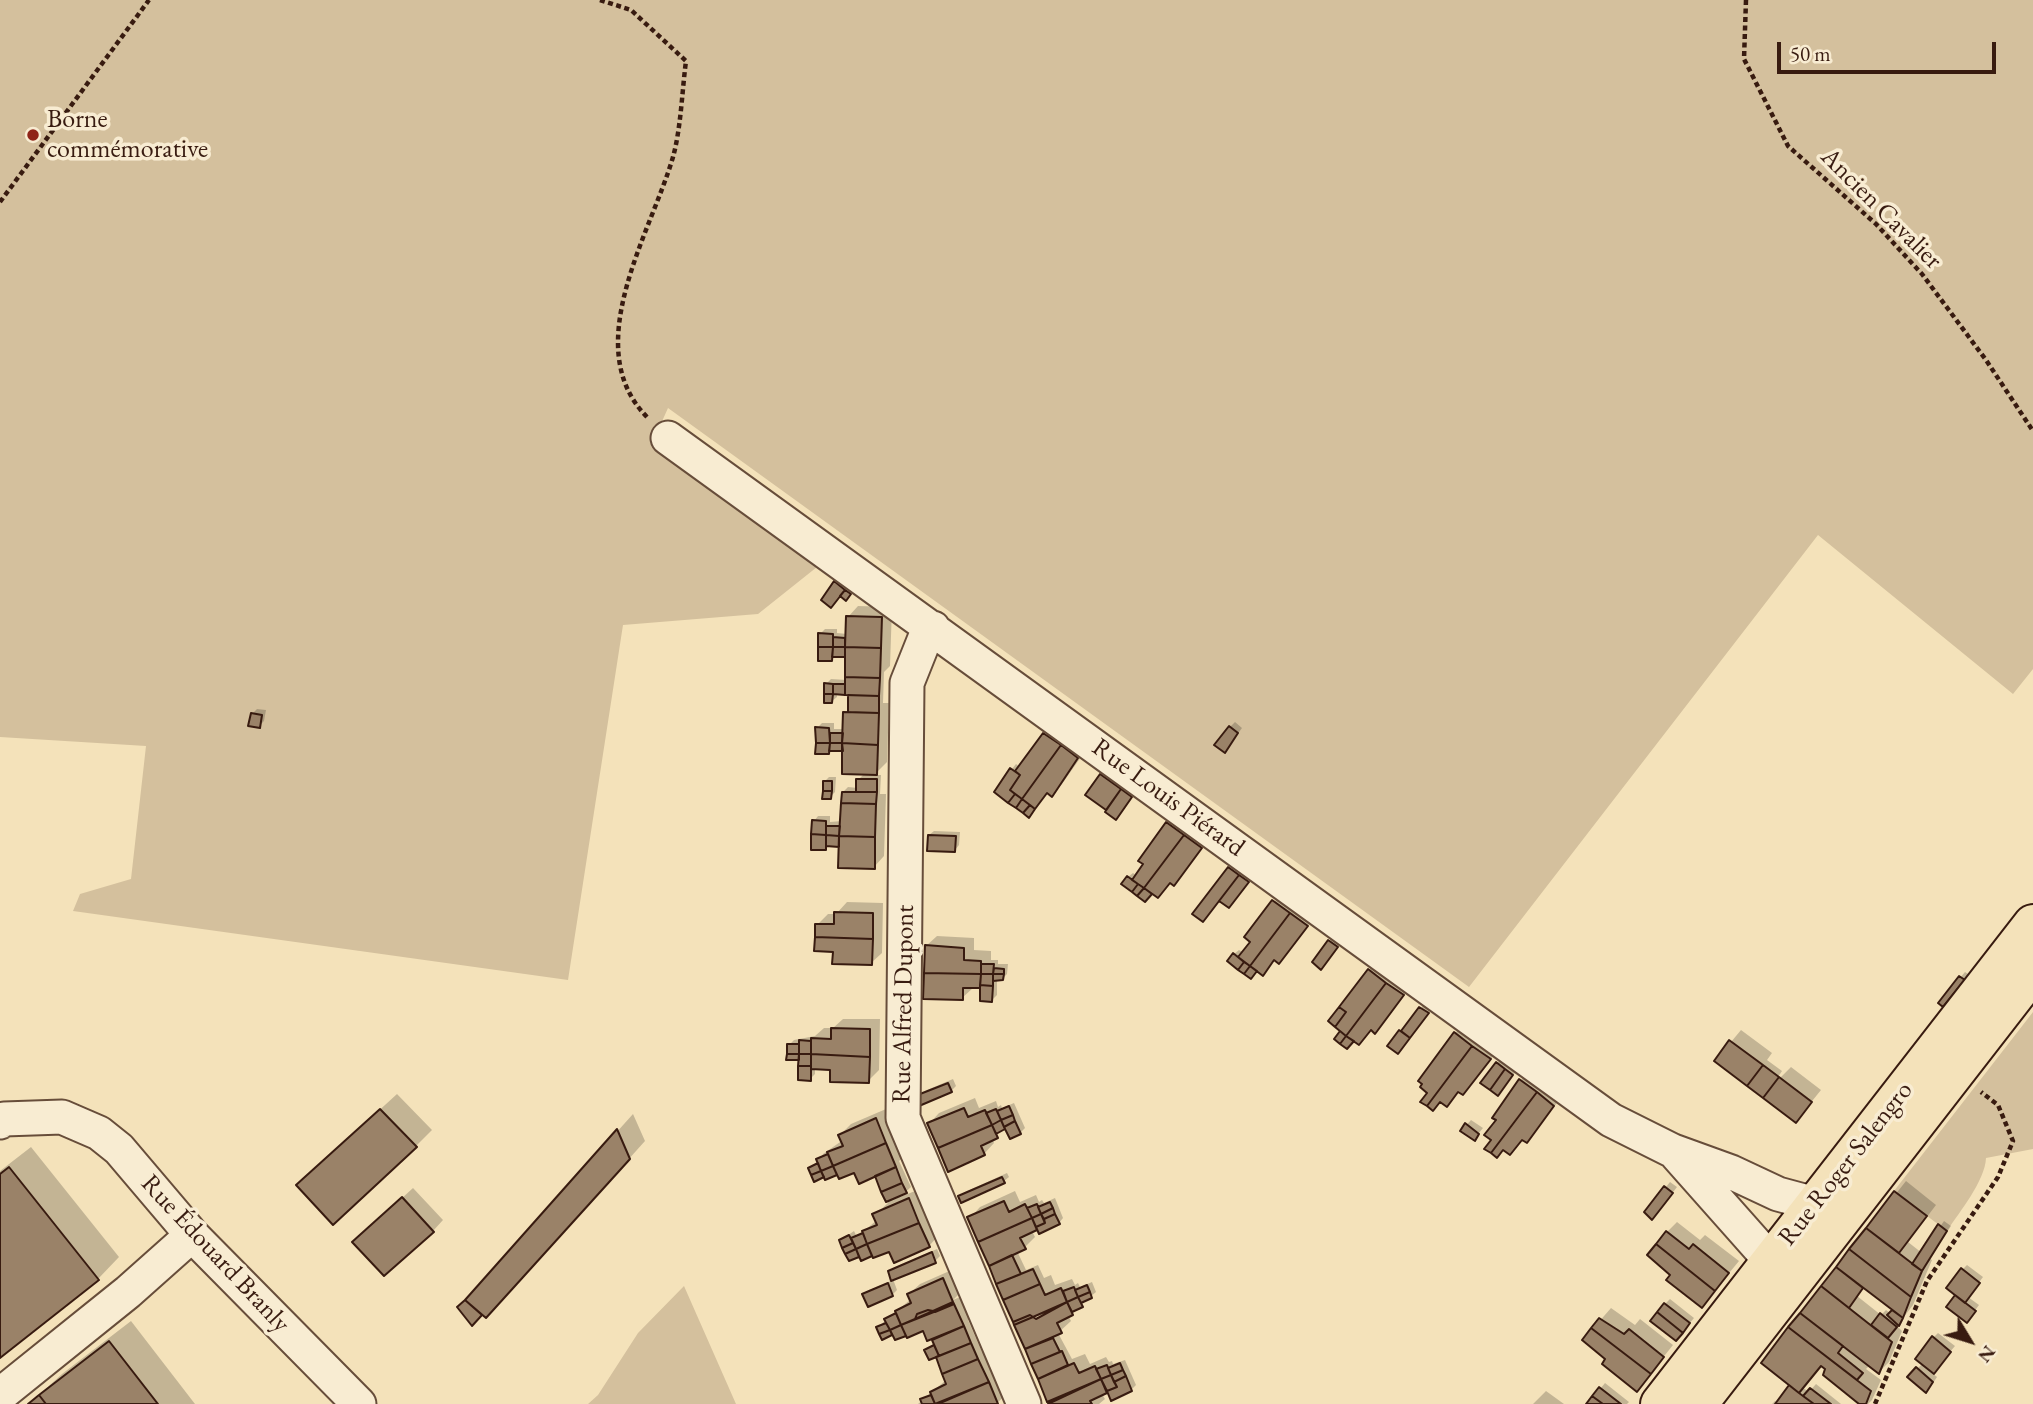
<!DOCTYPE html>
<html>
<head>
<meta charset="utf-8">
<style>
	body { margin:0 }
	#map { position:relative; width:2033px; height:1404px; overflow:hidden; background:#f4e2ba; font-family:"EB Garamond",serif }
	canvas { display:block }
	.north { position:absolute; left:1935px; top:1306px; width:70px; height:70px; -webkit-text-stroke:5px #f8ecd2; paint-order:stroke; rotate:128deg; font-size:19px; font-weight:700; line-height:28px; text-align:center; color:#381b10 }
	.north::after { content:''; display:block; margin:auto; width:24px; height:32px; background:#381b10; clip-path:polygon(50% 0,100% 100%,50% 72%,0 100%) }
	.scale { position:absolute; left:1777px; top:42px; width:219px; height:32px; box-sizing:border-box; border:4px solid #381b10; border-top:0; padding-left:9px; font-size:21px; line-height:24px; white-space:nowrap; color:#381b10; -webkit-text-stroke:5px #f8ecd2; paint-order:stroke }
</style>
</head>
<body>
<div id="map">
<canvas width="2033" height="1404"></canvas>
<div class="north">N</div>
<div class="scale">50 m</div>
</div>
<script>
const g = document.querySelector('canvas').getContext('2d');
g.lineJoin = 'round';
function paint(path, color) {
  g.fillStyle = color;
  g.fill(path, 'evenodd');
}
function strokePath(path, color, width, dash) {
  g.strokeStyle = color;
  g.lineWidth = width;
  g.lineCap = dash ? 'butt' : 'round';
  g.setLineDash(dash || []);
  g.stroke(path);
}
function write(font, color, halo, rows, align = 'center') {
  g.font = font + ' "EB Garamond",serif';
  g.lineWidth = 7;
  g.setLineDash([]);
  g.textBaseline = 'middle';
  g.strokeStyle = halo;
  g.fillStyle = color;
  for (const [text, x, y, turn = 0] of rows) {
    g.save();
    g.translate(x, y);
    g.rotate((+turn || 0) * Math.PI / 180);
    g.textAlign = isNaN(turn) ? turn : align;
    if (halo) g.strokeText(text, 0, 0);
    g.fillText(text, 0, 0);
    g.restore();
  }
}
const green = new Path2D(`
	M0,0h2033v669l-20,25 -195,-159 -349,452 -801,-579 -17,38 166,121 -59,47 -135,11 -55,355 -495,-69 7,-17 51,-15 15,-133 -146,-9z
	M2033,1012v137l-47,9c-1,23 -26,53 -39,73l-53,-40z
	M684,1286l52,118h-148l10,-9 40,-62z`);
const shadow = new Path2D(`
	M840,578l15,10 -4,6h-10l-6,-12z
	M858,606l34,1 -2,59 -6,6 -1,31h6l-2,59 -13,13h7l-1,19h6l-2,62 -10,11 -33,-22h-12l-4,3 -11,-27 4,-5h12v6l12,-1 1,-29 5,-5 10,1v-8l7,-7 -21,-24h-12l-3,4 -12,-25 5,-5h12v6h10l1,-16 5,-5 -1,-15h-12v4l-5,4 -6,-17 5,-5 16,1v-28l-11,3 -4,4 -12,-25 5,-5h12v4l10,1 1,-17z
	M257,709l9,1 -2,11 -5,5 -7,-12z
	M1235,722l7,6 -13,18 1,-19z
	M1055,723l33,24 -26,37 -10,11 -4,-3 -19,23 -33,-23 16,-23 4,-5 4,3z
	M1106,771l30,21 -20,26 -29,-23z
	M829,777h7l-1,15 -5,5 -6,-15z
	M1178,813l33,24 -37,46 -3,-1 -13,14 -6,-4 -7,8 -17,-23 5,-4 4,3 30,-53z
	M934,831l26,1 -1,13 -4,5 -26,-15z
	M1234,864l18,13 -18,24 -5,-33z
	M1284,890l33,24 -38,48 -3,-3 -13,14 -5,-3 -7,7 -17,-23 5,-4 5,3 8,-11 -6,-5z
	M847,902l36,1 -1,50 -11,10 -37,-13 -17,-25 11,-11h8z
	M937,936l37,2v12l17,1v9h7v4h10l-1,10 -5,5h-5v16l-5,5 -10,-17 -9,5 -11,10 -36,-52z
	M1334,937l7,5 -15,21 3,-22z
	M1380,960l33,24 -28,37 -10,10 -3,-2 -13,14 -16,-12 26,-61z
	M1965,972l3,2 -20,26 -8,2z
	M1425,1003l7,5 -30,39 -2,-16 6,-4z
	M843,1019h37l-1,51 -11,11 -36,-12 -17,-1v6l-5,5 -10,-21 -11,-13 5,-5 21,-4 9,-8h9z
	M1466,1023l34,24 -26,35 -11,11 -3,-2 -14,14 -17,-13 -4,-9 30,-50z
	M1741,1030l31,23 -5,7 15,11 -4,6 2,1 11,-11 30,23 -25,31 -80,-61z
	M1502,1059l15,11 -14,19 -6,-26z
	M1531,1070l33,24 -37,47 -4,-3 -30,2 27,-59z
	M953,1079l3,7 -5,5 -29,4 5,-5z
	M397,1094l35,36 -16,16 -101,23z
	M975,1098l4,10 17,-7 2,6 3,-2 1,3 12,-5 11,25 -5,5 -14,-6 -14,11 2,5 -10,11 -55,-30 10,-11z
	M886,1109l19,46 -6,6 12,26 -11,10 20,-8 19,46 -10,11 -69,8 -10,5 -9,-19 13,-9 2,4 8,-4 13,-11 -2,-5 13,-12 -12,-29 -21,-4 -19,3 -26,-5 9,-7 4,-7 20,-14 -3,-5 11,-11z
	M633,1114l12,27 -143,159 -20,13 -10,10 -8,-21z
	M1471,1120l12,8 -9,11 -12,-9z
	M31,1147l88,110 -21,22 -98,76v-184z
	M1007,1173l2,4 -5,4 -42,19 -2,-4 5,-4z
	M1906,1181l30,24 -28,37 14,11 22,-32 7,5 -21,33 2,1 -19,45 -16,21 5,5 -13,31 -10,10 -9,-7 -4,4 15,11 -9,20 -4,4h-7l-39,-40 -20,23 7,5 7,-8 25,20h-69l3,-3 3,2 14,-19 -29,-22zM1864,1286l30,23 -3,5 -5,-4 -5,5 -24,-19z
	M1670,1182l7,5 -20,26 -11,-1z
	M413,1188l30,32 -10,11 -68,1z
	M1015,1191l5,11 16,-7 3,7 3,-2 2,3 11,-5 8,20 -4,5 -21,4 -6,4 3,6 -10,10 -8,4 9,19 12,-5 6,13 7,-3 4,10 17,-6 3,6 3,-2 2,4 12,-5 4,10 -28,23 3,6 -13,12 14,26 13,-5 5,10 16,-7 3,5 3,-1 1,3 12,-4 11,25 -5,5 -23,1 -6,3 3,5 -6,5h-49l-80,-186 10,-11zM1052,1307l2,5 -19,9 -5,-5z
	M1677,1222l23,18 5,-5 34,26 -37,45 -30,-31 -5,-43z
	M937,1249l3,7 -5,5 -42,18 4,11 -5,5h-28l5,-5 24,-10 -3,-8 5,-5z
	M1967,1265l16,12 -15,20 11,8 -8,11 -13,-21 4,-25z
	M954,1269l9,21 -10,10 12,-5 9,19 -6,6 14,32 7,-3 19,44 -12,11h-78l28,-24 -9,-25 -11,-5 9,-7 -1,-3 5,-5 -15,-6 -19,5 -12,-1 -10,4 -5,-10 33,-28 -2,-5 11,-10z
	M1670,1299l24,19 -13,16 -16,-30z
	M1611,1308l24,17 5,-6 33,26 -36,45 -53,-51z
	M131,1321l64,83h-166l33,-30z
	M1938,1333l17,13 -23,27 5,4 -6,9 -14,-17 6,-6 11,-26z
	M1605,1383l24,19 -2,2h-39z
	M1546,1391l18,13h-31z`);
const building = new Path2D(`
	M834,581l11,9 -14,18 -10,-8z
	M845,590l6,4 -5,7 -6,-5z
	M846,616l36,1 -1,31 -36,-1z
	M818,633l15,1v13h-15z
	M833,637l12,1v9h-12z
	M818,647h15l-1,14h-14z
	M833,647h12v10h-13z
	M845,647l36,1 -1,30 -35,-1z
	M845,677l35,1 -1,18 -34,-1z
	M824,683l9,1v10h-9z
	M833,684h12v11l-12,-1z
	M824,694h9l-1,9h-8z
	M848,695l31,1v17l-31,-1z
	M843,712l36,1 -1,32 -36,-2z
	M251,713l11,2 -2,13 -12,-2z
	M1229,726l9,7 -13,20 -11,-8z
	M815,727l14,1 1,15h-14z
	M830,733h13l-1,10h-12z
	M1043,733l18,12 -39,54 -12,-9 10,-15 -5,-4z
	M816,743h14l-1,11h-14z
	M830,743h12l1,8h-14z
	M842,743l36,2 -1,30 -35,-1z
	M1061,745l17,13 -26,39 -5,-4 -12,16 -13,-10z
	M1010,768l10,7 -10,15 5,4 -7,9 -14,-11z
	M1100,774l21,15 -15,21 -21,-15z
	M856,779h21v13h-21z
	M823,781h9v10h-9z
	M1121,789l11,8 -16,23 -11,-8z
	M823,791h9l-1,8h-9z
	M842,792h35l-1,12 -35,-1z
	M1015,794l7,5 -6,9 -8,-5z
	M1022,799l8,6 -7,8 -7,-5z
	M841,803l35,1 -1,33 -36,-1z
	M1030,805l5,4 -6,9 -6,-5z
	M812,820l14,1v14l-15,-1z
	M1166,822l18,13 -40,53 -12,-8 11,-16 -5,-3z
	M826,826h14l-1,10 -13,-1z
	M811,834l15,1v15h-15z
	M826,835l13,1v11l-13,-1z
	M928,835l28,1 -1,16 -28,-1z
	M1184,835l18,13 -28,38 -4,-3 -12,15 -14,-10z
	M839,836l36,1v32l-37,-1z
	M1228,867l11,8 -36,47 -11,-8z
	M1239,875l10,7 -20,26 -10,-7z
	M1127,876l11,8 -6,8 -11,-8z
	M1138,884l6,4 -7,8 -5,-4z
	M1144,888l8,6 -7,8 -8,-6z
	M1272,900l18,13 -40,53 -12,-9 12,-15 -6,-5z
	M834,912l39,1v26l-58,-2v-13h19z
	M1290,913l18,13 -29,38 -5,-4 -11,16 -13,-10z
	M815,937l58,2 -1,26 -40,-1 1,-12 -19,-1z
	M1328,940l10,7 -17,23 -9,-8z
	M925,945l39,3v12l17,1v13l-57,-1z
	M1233,953l11,9 -6,8 -11,-9z
	M1244,962l6,4 -6,8 -6,-4z
	M981,964h13l-1,10h-12z
	M1250,966l7,5 -6,8 -7,-5z
	M994,968l10,1v5h-11z
	M1368,969l18,14 -40,53 -11,-9 11,-15 -7,-5z
	M924,973l57,1 -1,14h-17v12l-40,-1z
	M981,974h12v12l-13,-1z
	M993,974h11l-1,6 -10,1z
	M1959,976l6,4 -22,27 -5,-4z
	M1386,983l18,12 -29,39 -4,-4 -12,15 -13,-9z
	M980,985l13,1 -1,16 -12,-1z
	M1339,1007l7,5 -11,15 -7,-6z
	M1419,1007l10,6 -19,25 -9,-7z
	M831,1028l39,1v28l-59,-3v-16l20,1z
	M1399,1030l11,8 -12,16 -11,-8z
	M1340,1031l6,5 -6,8 -6,-5z
	M1454,1032l18,14 -45,60 -7,-4 7,-9 -7,-6 2,-3 -4,-3z
	M1346,1036l8,5 -7,8 -7,-5z
	M799,1040l12,1v13h-12z
	M1729,1040l34,25 -16,21 -33,-25z
	M787,1044h12v10h-12z
	M1472,1046l19,13 -28,36 -5,-3 -11,15 -7,-5 -7,9 -6,-5z
	M787,1054h12v6h-13z
	M799,1054h12v12h-13z
	M811,1054l59,3 -1,26 -39,-1v-12l-19,-1z
	M1496,1062l9,7 -15,21 -10,-7z
	M1763,1065l16,12 -16,21 -16,-12z
	M798,1066h13v15l-13,-1z
	M1505,1069l8,6 -15,21 -8,-6z
	M1779,1077l33,25 -16,21 -33,-25z
	M1519,1079l18,13 -46,61 -7,-4 7,-9 -7,-5 12,-15 -4,-2z
	M948,1083l4,9 -33,14 1,-12z
	M1537,1092l17,14 -27,37 -5,-3 -12,15 -7,-5 -6,8 -6,-5z
	M1009,1106l4,9 -12,5 -4,-9z
	M964,1108l4,9 17,-7 7,15 -54,23 -11,-25z
	M380,1109l37,38 -84,78 -37,-40z
	M996,1109l5,11 -9,5 -6,-12z
	M1013,1115l2,6 -11,6 -3,-7z
	M876,1118l10,25 -53,23 -6,-14 16,-6 -5,-11z
	M1001,1120l4,9 -9,5 -4,-9z
	M1015,1121l6,13 -11,5 -6,-12z
	M1465,1123l14,11 -4,7 -15,-10z
	M992,1125l6,13 -17,8 4,9 -37,17 -10,-24z
	M617,1129l13,30 -144,159 -21,-18z
	M886,1143l10,24 -37,17 -5,-11 -15,6 -6,-13z
	M828,1154l5,12 -12,5 -5,-12z
	M818,1163l3,8 -10,4 -3,-7z
	M833,1166l4,9 -12,5 -4,-9z
	M9,1167l90,113 -99,78v-184z
	M896,1167l6,16 -21,9 -6,-16z
	M821,1171l3,6 -10,5 -3,-7z
	M1002,1177l3,6 -44,20 -3,-7z
	M902,1183l5,10 -21,9 -5,-10z
	M1664,1186l9,7 -21,27 -8,-8z
	M1894,1191l33,25 -28,37 -33,-25z
	M402,1197l32,35 -50,44 -32,-34z
	M909,1198l10,25 -52,21 -5,-13 15,-6 -5,-11z
	M1004,1201l5,11 16,-8 7,14 -54,24 -11,-25z
	M1050,1202l3,6 -12,6 -3,-7z
	M1037,1204l4,10 -9,4 -5,-10z
	M1053,1208l2,6 -11,5 -3,-5z
	M1041,1214l4,9 -9,4 -4,-9z
	M1055,1214l5,10 -21,10 -3,-7 9,-4 -1,-4z
	M1032,1218l5,12 -17,8 6,11 -37,17 -11,-24z
	M919,1223l11,24 -36,16 -5,-11 -16,6 -6,-14z
	M1938,1224l9,7 -25,40 -10,-7z
	M1866,1228l56,43 -11,26 -62,-48z
	M1666,1231l23,18 4,-5 36,29 -14,18 -59,-47z
	M863,1233l4,11 -11,5 -5,-11z
	M849,1235l4,8 -11,5 -3,-8z
	M853,1243l3,6 -11,5 -3,-6z
	M867,1244l5,12 -11,5 -5,-12z
	M1656,1244l59,47 -13,17 -36,-28 4,-5 -23,-20z
	M856,1249l3,8 -10,4 -4,-7z
	M1849,1249l62,48 -8,21 -67,-51z
	M932,1252l4,11 -45,18 -3,-10z
	M1012,1255l9,19 -25,10 -7,-18z
	M1836,1267l27,21 -14,20 -28,-22z
	M1961,1268l19,15 -15,20 -19,-15z
	M1033,1269l7,15 -37,16 -7,-16z
	M943,1278l10,24 -20,9 -5,-1 -11,4 -2,5 -14,6 -6,-14 16,-8 -4,-9z
	M888,1283l5,13 -25,11 -6,-13z
	M1040,1284l5,11 16,-7 6,14 -34,15 -3,-2 -17,7 -10,-22z
	M1087,1285l3,7 -12,5 -3,-7z
	M1821,1286l71,56 -13,32 -79,-61z
	M1074,1287l4,10 -11,5 -4,-11z
	M1090,1292l2,6 -11,5 -3,-6z
	M1955,1295l21,16 -9,12 -21,-16z
	M1078,1297l5,10 -11,5 -5,-10z
	M465,1300l17,15 -10,11 -15,-19z
	M953,1302l1,2 -19,8 -2,-1z
	M1067,1302l6,13 -16,8 5,10 -37,16 -11,-24 19,-8 3,2z
	M1664,1303l26,20 -7,10 -26,-21z
	M954,1304l10,22 -37,15 -4,-10 -16,7 -6,-13z
	M928,1310l5,1 -18,8 2,-5z
	M1892,1310l11,8 -4,8 -12,-11z
	M1657,1312l26,21 -7,8 -26,-20z
	M896,1313l5,12 -11,5 -6,-11z
	M1800,1313l43,33 -5,7 25,20 -6,7 -69,-53z
	M1880,1313l17,14 -9,11 -17,-13z
	M1030,1315l3,2 -19,8 -1,-3z
	M1599,1318l25,16 5,-5 35,28 -13,17 -60,-46z
	M886,1323l4,7 -11,4 -3,-7z
	M901,1325l5,11 -11,4 -5,-10z
	M964,1326l7,17 -32,13 -7,-16z
	M1788,1327l83,64 -5,13h-7l-36,-29 2,-6 -4,-3 -22,27 -38,-30z
	M1591,1328l60,46 -14,18 -35,-28 3,-5 -23,-19z
	M890,1330l2,5 -10,5 -3,-6z
	M1932,1336l19,16 -17,22 -19,-15z
	M1053,1338l7,14 -29,12 -6,-15z
	M109,1341l49,63h-112l-7,-9z
	M971,1343l7,16 -36,15 -6,-17z
	M934,1345l5,11 -10,4 -5,-10z
	M1062,1351l6,14 -30,14 -7,-15z
	M978,1359l11,23 -54,22 -5,-12 16,-8 -4,-10z
	M1074,1363l5,10 16,-7 6,13 -54,23 -9,-23z
	M1120,1363l3,7 -12,5 -3,-7z
	M1107,1365l4,10 -10,4 -5,-10z
	M1916,1367l17,15 -7,11 -19,-16z
	M1123,1370l3,6 -12,6 -3,-7z
	M1111,1375l6,12 -10,4 -6,-12z
	M1126,1376l6,15 -21,10 -4,-10 10,-4 -3,-5z
	M1101,1379l6,14 -17,8 2,3h-44z
	M989,1382l9,22h-60z
	M1789,1385l10,8 15,11h-39z
	M1599,1387l22,17h-18l-11,-8z
	M1810,1388l21,16h-17l-11,-8z
	M39,1395l7,9h-18z
	M931,1395l4,9h-13l-2,-5z
	M1592,1396l11,8h-17z`);
const path = new Path2D(`
	M600,0l31,10 55,51c-4,30 -5,67 -13,96 -22,76 -95,190 -26,260
	M1746,0l-2,59 44,87 88,78 46,50 64,86 47,71
	M0,202l149,-202
	M1875,1404l52,-123 71,-104 15,-36 -15,-36 -17,-13`);
const minor = new Path2D(`
	M668,438l943,682 62,31 58,21 47,22 37,10
	M933,628l-8,10 -18,45 -4,435 121,286
	M0,1122l4,-3 58,-2 37,16 20,16 73,86 167,169
	M1677,1155l94,106
	M0,1395l128,-103 64,-57`);
const major = new Path2D(`
	M1660,1404l373,-480
	M1698,1404l335,-432`);
const markers = [
	[33,135,7,"#8f2418"]
];
const poiNames = [
	["Borne",47,120],
	["commémorative",47,150]
];
const streetNames = [
	["Ancien Cavalier",1881,209,45],
	["Rue Louis Piérard",1168,798,36],
	["Rue Alfred Dupont",904,1004,-89],
	["Rue Roger Salengro",1846,1164,-52],
	["Rue Édouard Branly",215,1254,47]
];
paint(green, '#d4c09d');
paint(shadow, '#0003');
paint(building, '#9a8268');
strokePath(building, '#381b10', 2);
strokePath(minor, '#674d3a', 37);
strokePath(major, '#381b10', 42);
strokePath(path, '#381b10', 4.5, [5, 3.5]);
strokePath(minor, '#f8ecd2', 33);
strokePath(major, '#f4e2ba', 38);
for (const [x, y, r, color] of markers) {
  const dot = new Path2D();
  dot.arc(x, y, r, 0, 2 * Math.PI);
  g.fillStyle = color;
  g.fill(dot);
  strokePath(dot, '#f8ecd2', 2.5);
}
write('26px', '#381b10', '#f8ecd2', poiNames, 'left');
write('26px', '#381b10', '#f8ecd2', streetNames);
</script>
</body>
</html>
